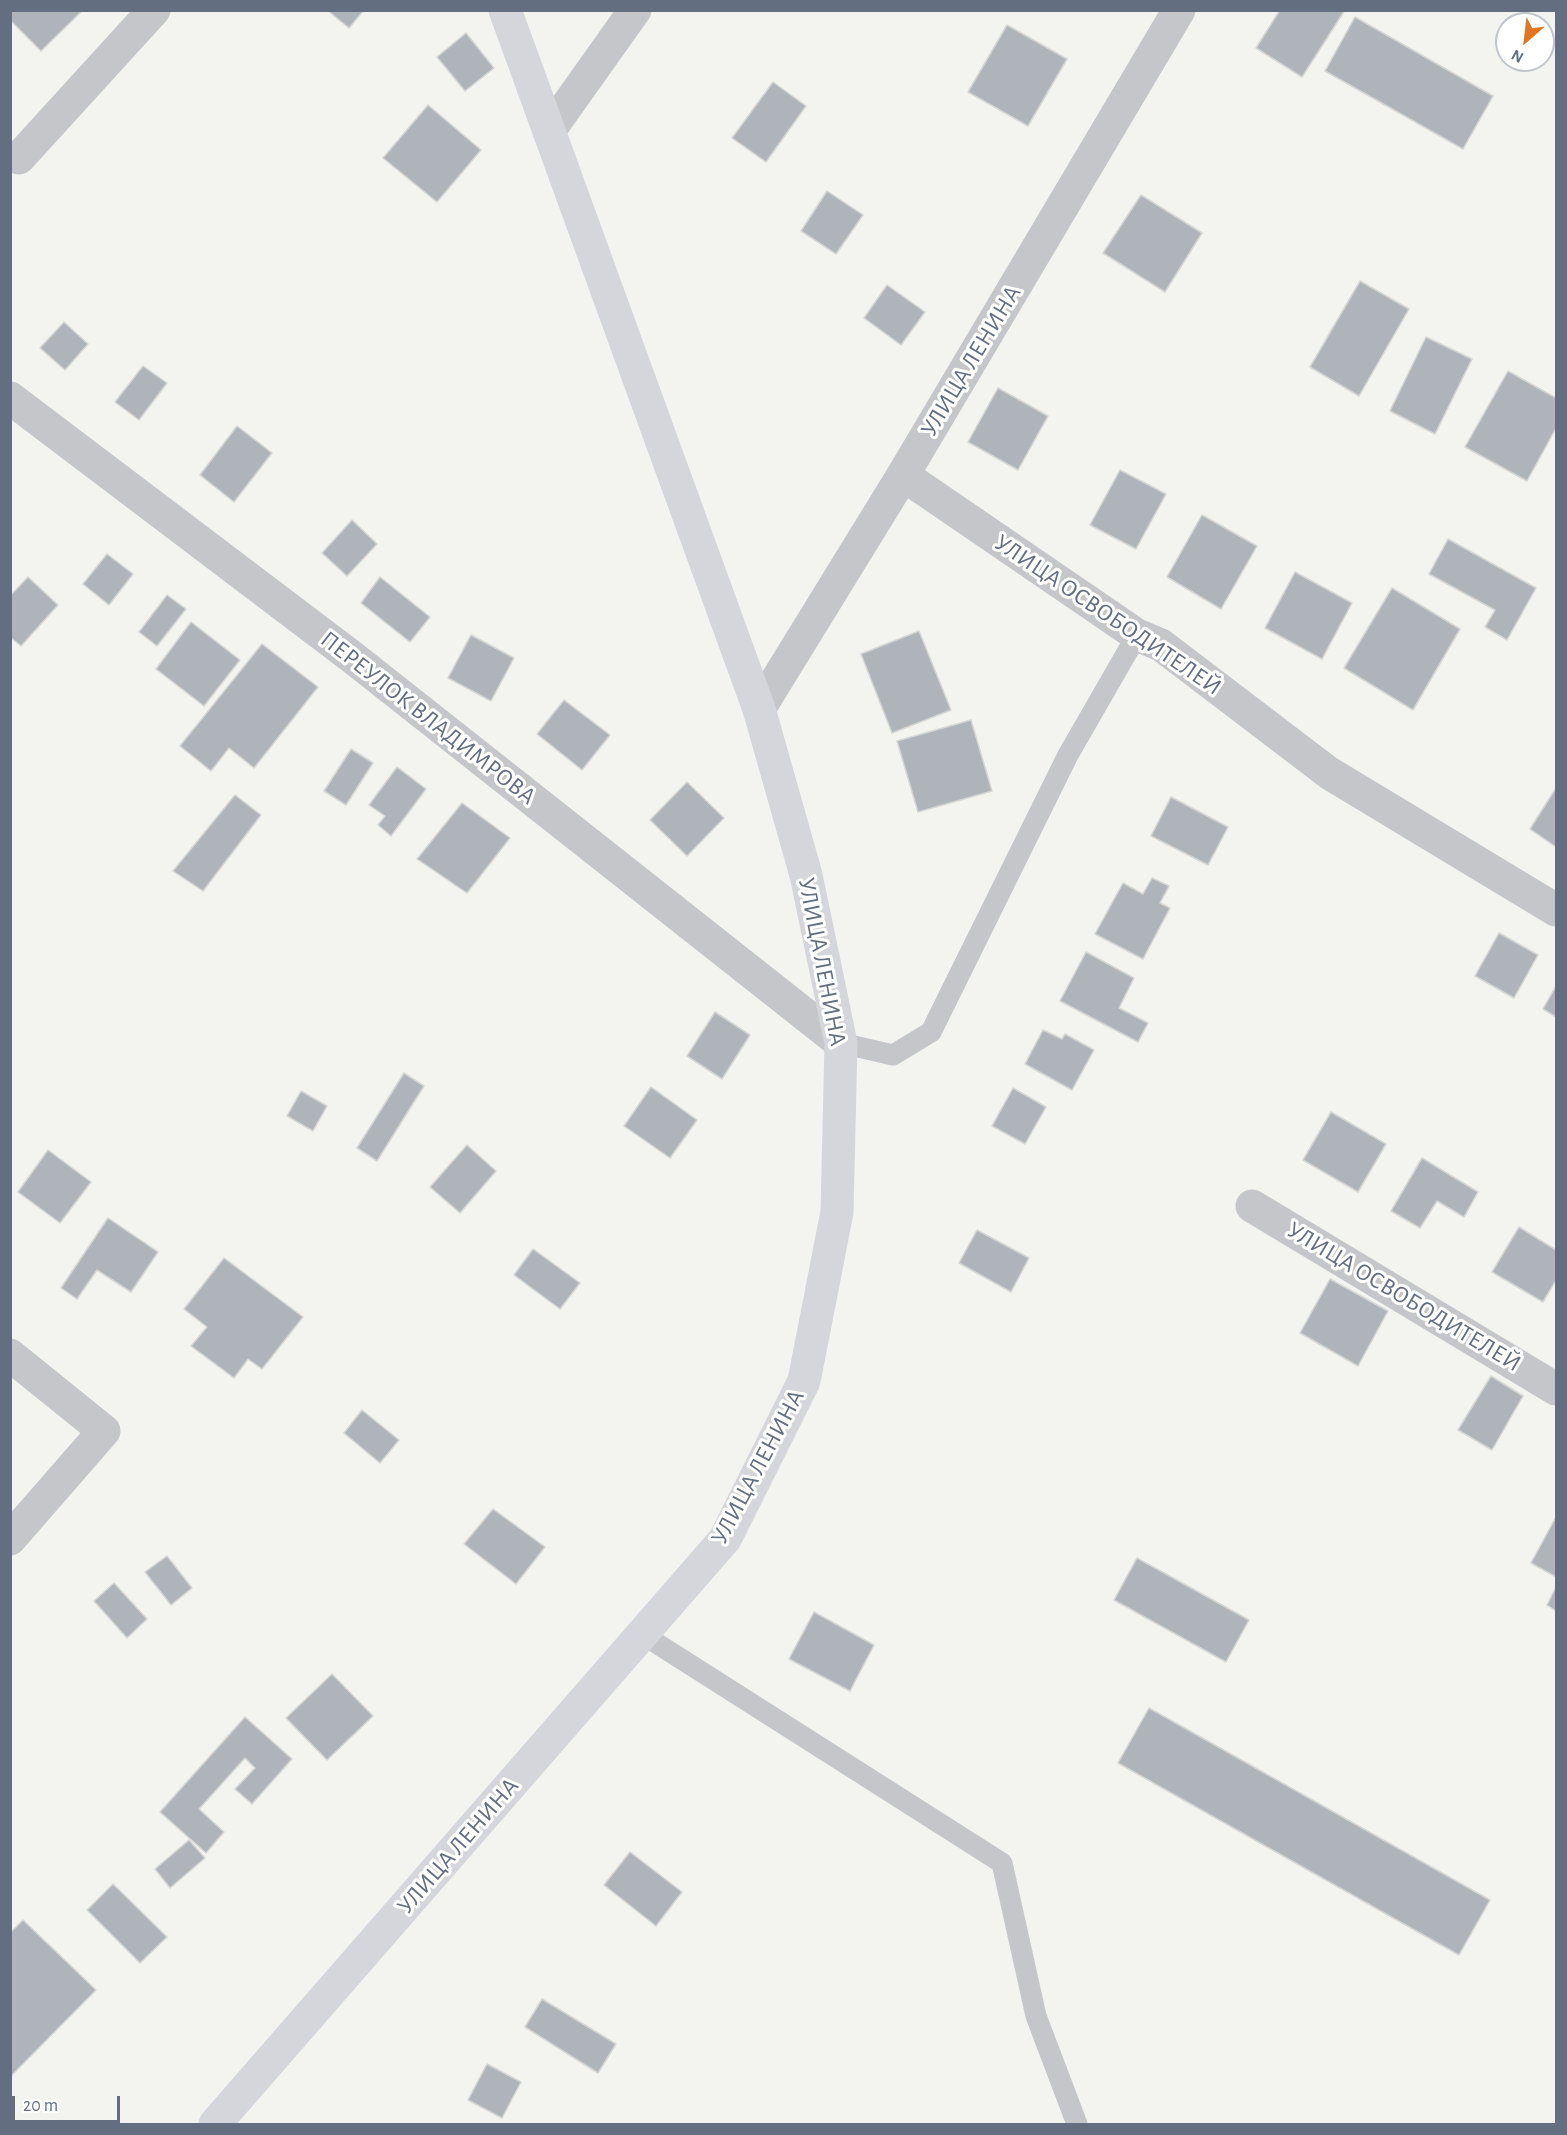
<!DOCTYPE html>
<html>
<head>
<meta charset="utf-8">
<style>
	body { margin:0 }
	#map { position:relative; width:1567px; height:2135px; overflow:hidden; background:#f3f4f0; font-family:"Alegreya Sans",sans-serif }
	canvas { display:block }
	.frame { position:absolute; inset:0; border:12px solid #636e81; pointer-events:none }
	.north { position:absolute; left:1495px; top:12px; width:60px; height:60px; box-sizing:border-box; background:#fff; border:2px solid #c1c5cd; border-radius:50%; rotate:208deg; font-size:16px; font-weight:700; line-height:24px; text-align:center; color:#636e81 }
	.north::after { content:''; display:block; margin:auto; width:21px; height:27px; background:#e37521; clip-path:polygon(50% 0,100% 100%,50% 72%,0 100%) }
	.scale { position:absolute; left:12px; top:2096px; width:108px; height:27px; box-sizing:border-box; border:3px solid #636e81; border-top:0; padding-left:8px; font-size:18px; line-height:21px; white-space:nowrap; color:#636e81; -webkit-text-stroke:4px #fff; paint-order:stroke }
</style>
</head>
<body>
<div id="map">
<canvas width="1567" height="2135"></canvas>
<div class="frame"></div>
<div class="north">N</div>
<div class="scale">20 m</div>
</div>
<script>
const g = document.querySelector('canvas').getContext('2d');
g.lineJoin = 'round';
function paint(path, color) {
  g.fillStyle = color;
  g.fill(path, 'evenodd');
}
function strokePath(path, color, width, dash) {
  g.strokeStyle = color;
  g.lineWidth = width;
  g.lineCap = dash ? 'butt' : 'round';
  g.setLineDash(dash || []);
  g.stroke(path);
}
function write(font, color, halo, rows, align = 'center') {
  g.font = font + ' "Alegreya Sans",sans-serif';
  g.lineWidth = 6;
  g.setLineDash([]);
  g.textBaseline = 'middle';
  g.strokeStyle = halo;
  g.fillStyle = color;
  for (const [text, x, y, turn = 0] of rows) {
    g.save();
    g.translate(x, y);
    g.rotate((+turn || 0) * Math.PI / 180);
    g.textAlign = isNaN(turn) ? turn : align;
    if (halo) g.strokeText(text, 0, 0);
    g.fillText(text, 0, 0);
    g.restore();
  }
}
const building = new Path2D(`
	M10,10h73l-42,41 -31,-31z
	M327,10h37l-15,18z
	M1280,10h65l-43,67 -46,-29z
	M1355,17l138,79 -30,53 -138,-78z
	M1007,25l60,34 -39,67 -60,-34z
	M466,33l28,35 -29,23 -28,-34z
	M773,82l33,24 -40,56 -34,-24z
	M428,105l53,45 -44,52 -54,-44z
	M827,191l36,24 -27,39 -35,-23z
	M1141,195l61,38 -37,59 -62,-39z
	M1360,281l49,28 -50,87 -49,-29z
	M887,285l38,27 -24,33 -37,-27z
	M64,322l24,22 -23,26 -25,-22z
	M1426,337l46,22 -37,75 -45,-23z
	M143,366l24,17 -28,37 -24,-18z
	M1508,371l48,27v30l-29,53 -62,-34z
	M998,388l50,28 -30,54 -50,-28z
	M237,426l35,27 -38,49 -34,-27z
	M1120,470l46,24 -30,55 -46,-24z
	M1202,515l55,31 -36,63 -54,-32z
	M352,520l25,24 -30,32 -25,-23z
	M1448,539l88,49 -29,52 -22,-13 10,-17 -66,-36z
	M107,554l26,20 -24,31 -26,-21z
	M1295,572l57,31 -30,56 -57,-31z
	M28,577l30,28 -37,41 -11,-9v-41z
	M380,577l50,40 -20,25 -49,-39z
	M1392,588l68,41 -47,81 -69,-42z
	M167,595l19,14 -29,37 -18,-14z
	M191,622l49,38 -36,46 -48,-37z
	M919,631l32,79 -59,23 -31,-79z
	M471,635l43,23 -23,43 -43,-23z
	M262,644l56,43 -64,81 -25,-20 -18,23 -31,-25z
	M564,700l46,35 -28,35 -45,-36z
	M971,720l21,71 -74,21 -21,-71z
	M351,749l22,14 -27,42 -22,-14z
	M397,767l29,22 -35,47 -13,-11 7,-9 -16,-11z
	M687,782l37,36 -37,38 -37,-36z
	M1556,788v59l-26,-18z
	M235,795l26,20 -58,76 -30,-20z
	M1171,797l57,30 -20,38 -57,-29z
	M462,803l48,35 -43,55 -50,-34z
	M1152,878l17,8 -9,17 10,5 -27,51 -48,-25 28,-51 20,11z
	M1499,933l39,22 -24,43 -39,-22z
	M1086,952l48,26 -15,30 29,15 -10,19 -78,-41z
	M1556,986v31l-13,-8z
	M715,1012l35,23 -28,44 -35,-23z
	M1043,1030l19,9 3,-5 29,16 -22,40 -47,-26z
	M404,1073l20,13 -47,75 -20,-13z
	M651,1087l46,33 -27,38 -46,-32z
	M1013,1088l33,19 -21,37 -33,-18z
	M301,1091l26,15 -14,25 -26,-15z
	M1331,1112l55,32 -28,48 -55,-32z
	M467,1145l29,26 -36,42 -30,-26z
	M48,1150l43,32 -31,41 -42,-31z
	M1422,1158l56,34 -14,25 -27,-16 -17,27 -29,-17z
	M108,1218l50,34 -27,40 -34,-22 -20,29 -16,-11z
	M1519,1227l37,23v30l-13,22 -51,-30z
	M977,1230l52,28 -18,34 -52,-29z
	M533,1249l47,34 -20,26 -46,-34z
	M224,1258l79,59 -41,52 -14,-10 -14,19 -43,-32 16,-19 -23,-18z
	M1330,1279l58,32 -30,55 -58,-33z
	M1491,1376l32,20 -31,54 -34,-20z
	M362,1410l37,30 -19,23 -36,-30z
	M493,1509l52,38 -29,37 -52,-40z
	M1556,1517v60l-25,-14z
	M167,1556l25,32 -21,17 -26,-33z
	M1137,1558l112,62 -23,42 -112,-62z
	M114,1583l33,36 -20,19 -33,-37z
	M1556,1587v24l-9,-6z
	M814,1612l60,33 -24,46 -61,-32z
	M332,1674l41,42 -46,44 -41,-42z
	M1149,1708l341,192 -31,55 -341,-192z
	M245,1717l47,42 -40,45 -17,-15 20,-21 -10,-10 -46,51 25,23 -18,21 -46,-41z
	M189,1840l16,18 -35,30 -15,-19z
	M630,1852l52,40 -26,34 -52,-41z
	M113,1884l54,53 -27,26 -53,-53z
	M23,1920l73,70 -86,87v-144z
	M542,1999l74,45 -18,29 -73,-46z
	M487,2064l34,18 -19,36 -34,-18z`);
const service = new Path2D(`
	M841,1043l52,12 38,-23 137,-277 69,-120
	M642,1634l360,229 34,153 41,108`);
const minor = new Path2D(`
	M549,131l86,-121
	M19,158l135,-148
	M10,398l342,259 489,386
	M903,475l234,160 24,10 168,128 227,137
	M759,709l144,-234 276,-465
	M1252,1206l304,183
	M10,1355l94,76 -94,108`);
const secondary = new Path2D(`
	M215,2124l510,-585 79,-158 33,-169 4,-169 -35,-168 -47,-166 -254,-699`);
const streetNames = [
	["УЛИЦА ЛЕНИНА",971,361,-59],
	["УЛИЦА ОСВОБОДИТЕЛЕЙ",1108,615,34],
	["ПЕРЕУЛОК ВЛАДИМРОВА",428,718,38],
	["УЛИЦА ЛЕНИНА",822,962,79],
	["УЛИЦА ОСВОБОДИТЕЛЕЙ",1404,1297,31],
	["УЛИЦА ЛЕНИНА",758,1467,-62],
	["УЛИЦА ЛЕНИНА",458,1846,-49]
];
paint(building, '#afb3ba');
strokePath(building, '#d5d5d3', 1.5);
strokePath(service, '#c4c6ca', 21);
strokePath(minor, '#c4c6ca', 33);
strokePath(secondary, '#d4d6dc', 33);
write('24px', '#636e81', '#fff', streetNames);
</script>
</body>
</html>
